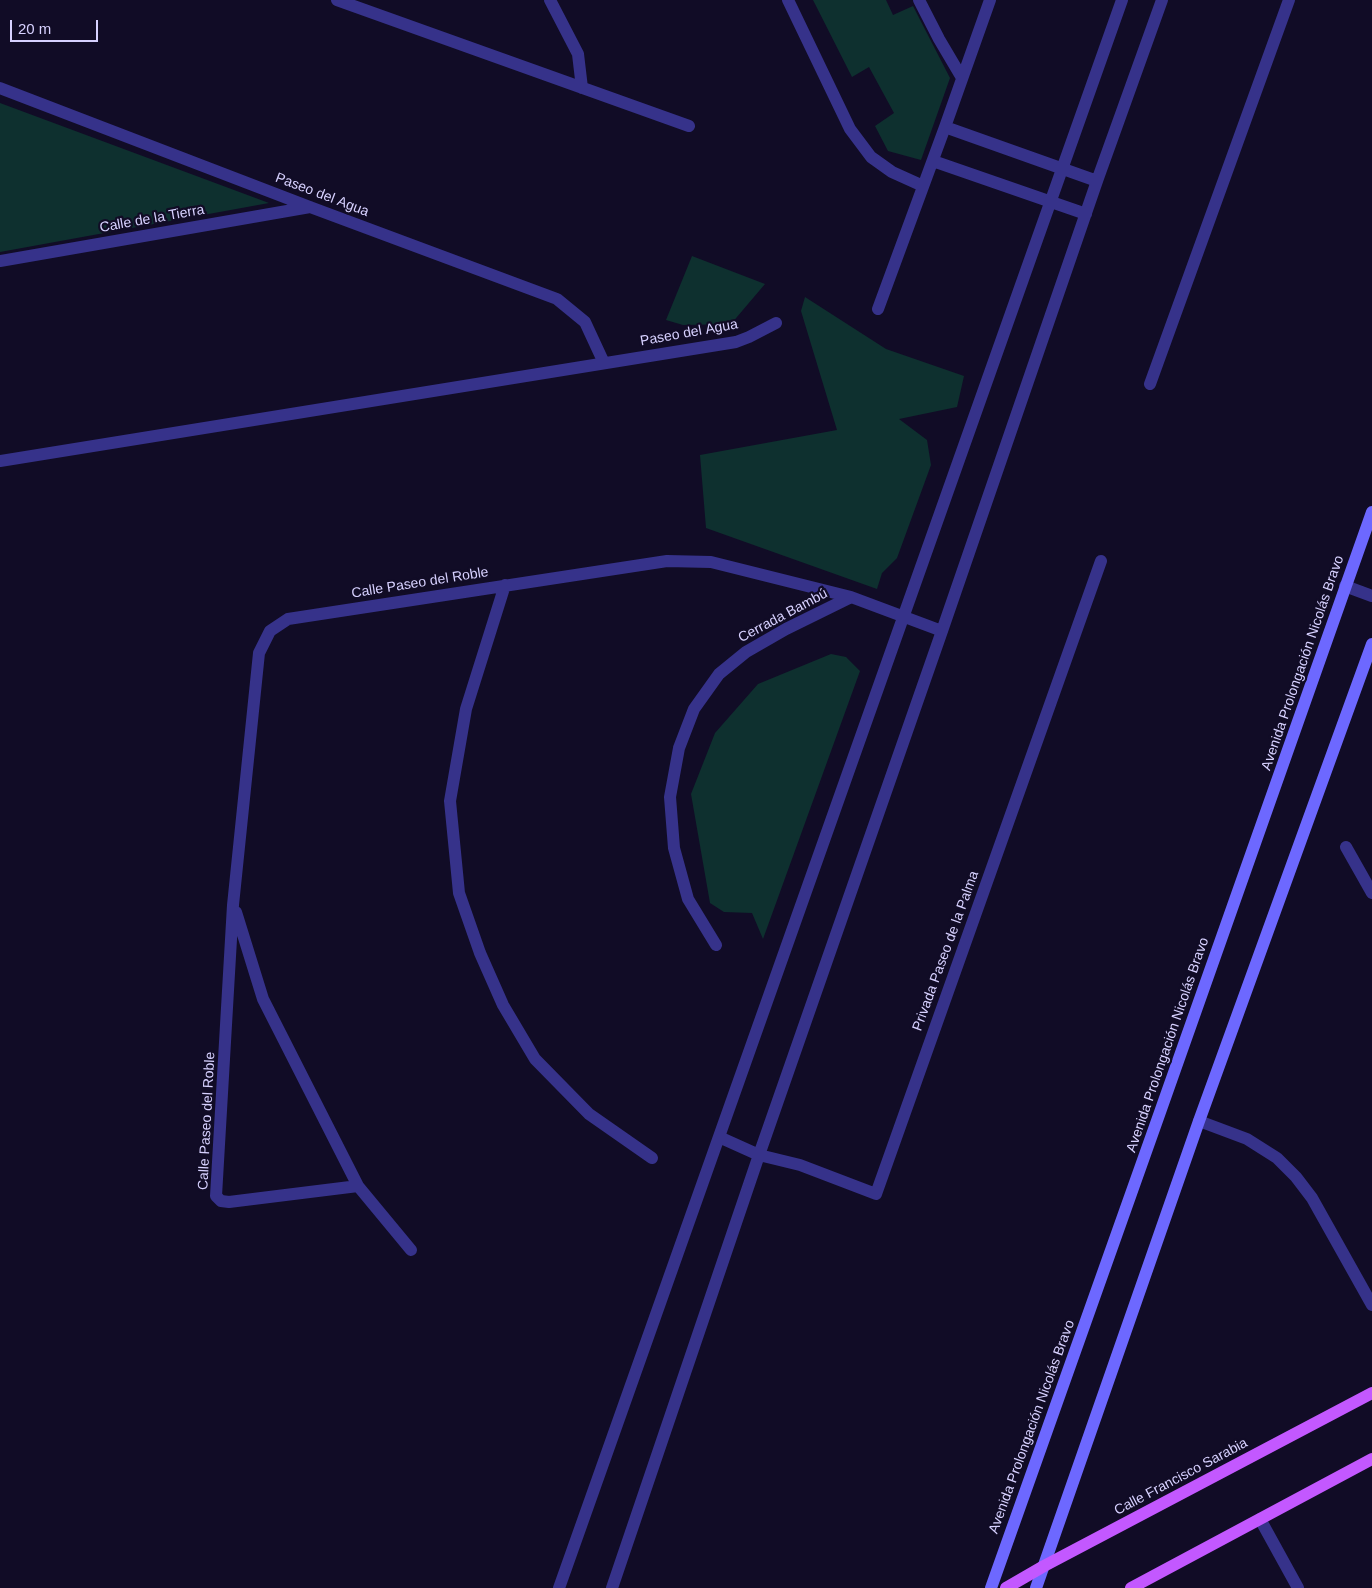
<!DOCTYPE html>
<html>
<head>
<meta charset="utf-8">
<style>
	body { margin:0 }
	#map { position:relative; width:1372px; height:1588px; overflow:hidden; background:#110c26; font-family:Helvetica,sans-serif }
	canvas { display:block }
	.scale { position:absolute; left:10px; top:20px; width:88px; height:22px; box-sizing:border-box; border:2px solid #d7d1ff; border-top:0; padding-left:6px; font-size:15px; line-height:18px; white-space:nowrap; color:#d7d1ff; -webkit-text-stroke:4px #110c26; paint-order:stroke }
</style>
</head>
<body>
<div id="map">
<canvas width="1372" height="1588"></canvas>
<div class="scale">20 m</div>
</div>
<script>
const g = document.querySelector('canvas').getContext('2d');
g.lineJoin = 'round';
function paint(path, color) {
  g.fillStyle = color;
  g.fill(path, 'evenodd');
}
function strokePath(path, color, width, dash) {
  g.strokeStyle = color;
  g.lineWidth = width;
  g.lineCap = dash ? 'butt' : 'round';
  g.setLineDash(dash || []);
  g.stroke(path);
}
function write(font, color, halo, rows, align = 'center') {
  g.font = font + ' Helvetica,sans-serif';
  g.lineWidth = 4.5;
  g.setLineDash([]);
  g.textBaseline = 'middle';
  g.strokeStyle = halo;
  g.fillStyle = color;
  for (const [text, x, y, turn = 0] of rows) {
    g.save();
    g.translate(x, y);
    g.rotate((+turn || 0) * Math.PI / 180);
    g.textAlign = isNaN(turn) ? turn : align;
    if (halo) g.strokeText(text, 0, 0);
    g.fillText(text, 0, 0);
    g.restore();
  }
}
const green = new Path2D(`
	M813,0h73l7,15 20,-9 37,72 -29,82 -33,-9 -13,-25 19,-13 -25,-46 -17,10z
	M0,103l269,100 -269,49z
	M692,256l73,28 -34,40 -48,1 -17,-5z
	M805,297l81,52 78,27 -7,31 -58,12 28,21 4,25 -34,93 -15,15 -5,16 -171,-61 -6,-73 137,-25 -36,-119z
	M831,654l15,3 14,14 -97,268 -11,-26 -28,-1 -14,-9 -19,-109 24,-61 43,-49z`);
const street = new Path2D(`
	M337,0l352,126
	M550,0l28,54 4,34
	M788,0l62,129 21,28 21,15 31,14
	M919,0l20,39 23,39
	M0,88l310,119 247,92 28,23 19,41
	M945,127l152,54
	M933,161l153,53
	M0,261l310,-54
	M878,309l67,-182 45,-127
	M1150,384l139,-384
	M0,461l736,-119 13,-5 27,-14
	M505,585l-39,124 -16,92 9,92 21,60 23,52 32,54 54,55 63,44
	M1345,586l27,10
	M1346,847l26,46
	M236,912l27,87 95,187 53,64
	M716,945l-28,-46 -14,-51 -4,-51 9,-49 15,-39 25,-35 27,-22 40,-23 65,-32 91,34
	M1199,1121l48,18 30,19 19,19 16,21 60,107
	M719,1137l40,18 41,10 76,29 225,-633
	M358,1186l-129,16 -8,-1 -5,-5 17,-291 26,-252 11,-22 18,-12 379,-58 44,1 140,35
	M1260,1519l38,69
	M559,1588l563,-1588
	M612,1588l147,-433 183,-524 155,-450 65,-181`);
const secondary = new Path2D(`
	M991,1588l168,-473 213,-603
	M1036,1588l163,-467 173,-477`);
const primary = new Path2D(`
	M1006,1588l38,-22 328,-173
	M1131,1588l241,-129`);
const streetNames = [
	["Paseo del Agua",322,195,21],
	["Calle de la Tierra",152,219,-10],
	["Paseo del Agua",689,333,-10],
	["Calle Paseo del Roble",420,583,-9],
	["Cerrada Bambú",783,616,-28],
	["Avenida Prolongación Nicolás Bravo",1303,663,-71],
	["Privada Paseo de la Palma",946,951,-70],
	["Avenida Prolongación Nicolás Bravo",1168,1045,-71],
	["Calle Paseo del Roble",207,1121,-87],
	["Avenida Prolongación Nicolás Bravo",1032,1427,-70],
	["Calle Francisco Sarabia",1181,1477,-28]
];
paint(green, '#0e302f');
strokePath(street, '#36328a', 12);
strokePath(secondary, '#6d68ff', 12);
strokePath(primary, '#c358ff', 12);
write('14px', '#d7d1ff', '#110c26', streetNames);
</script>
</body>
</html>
